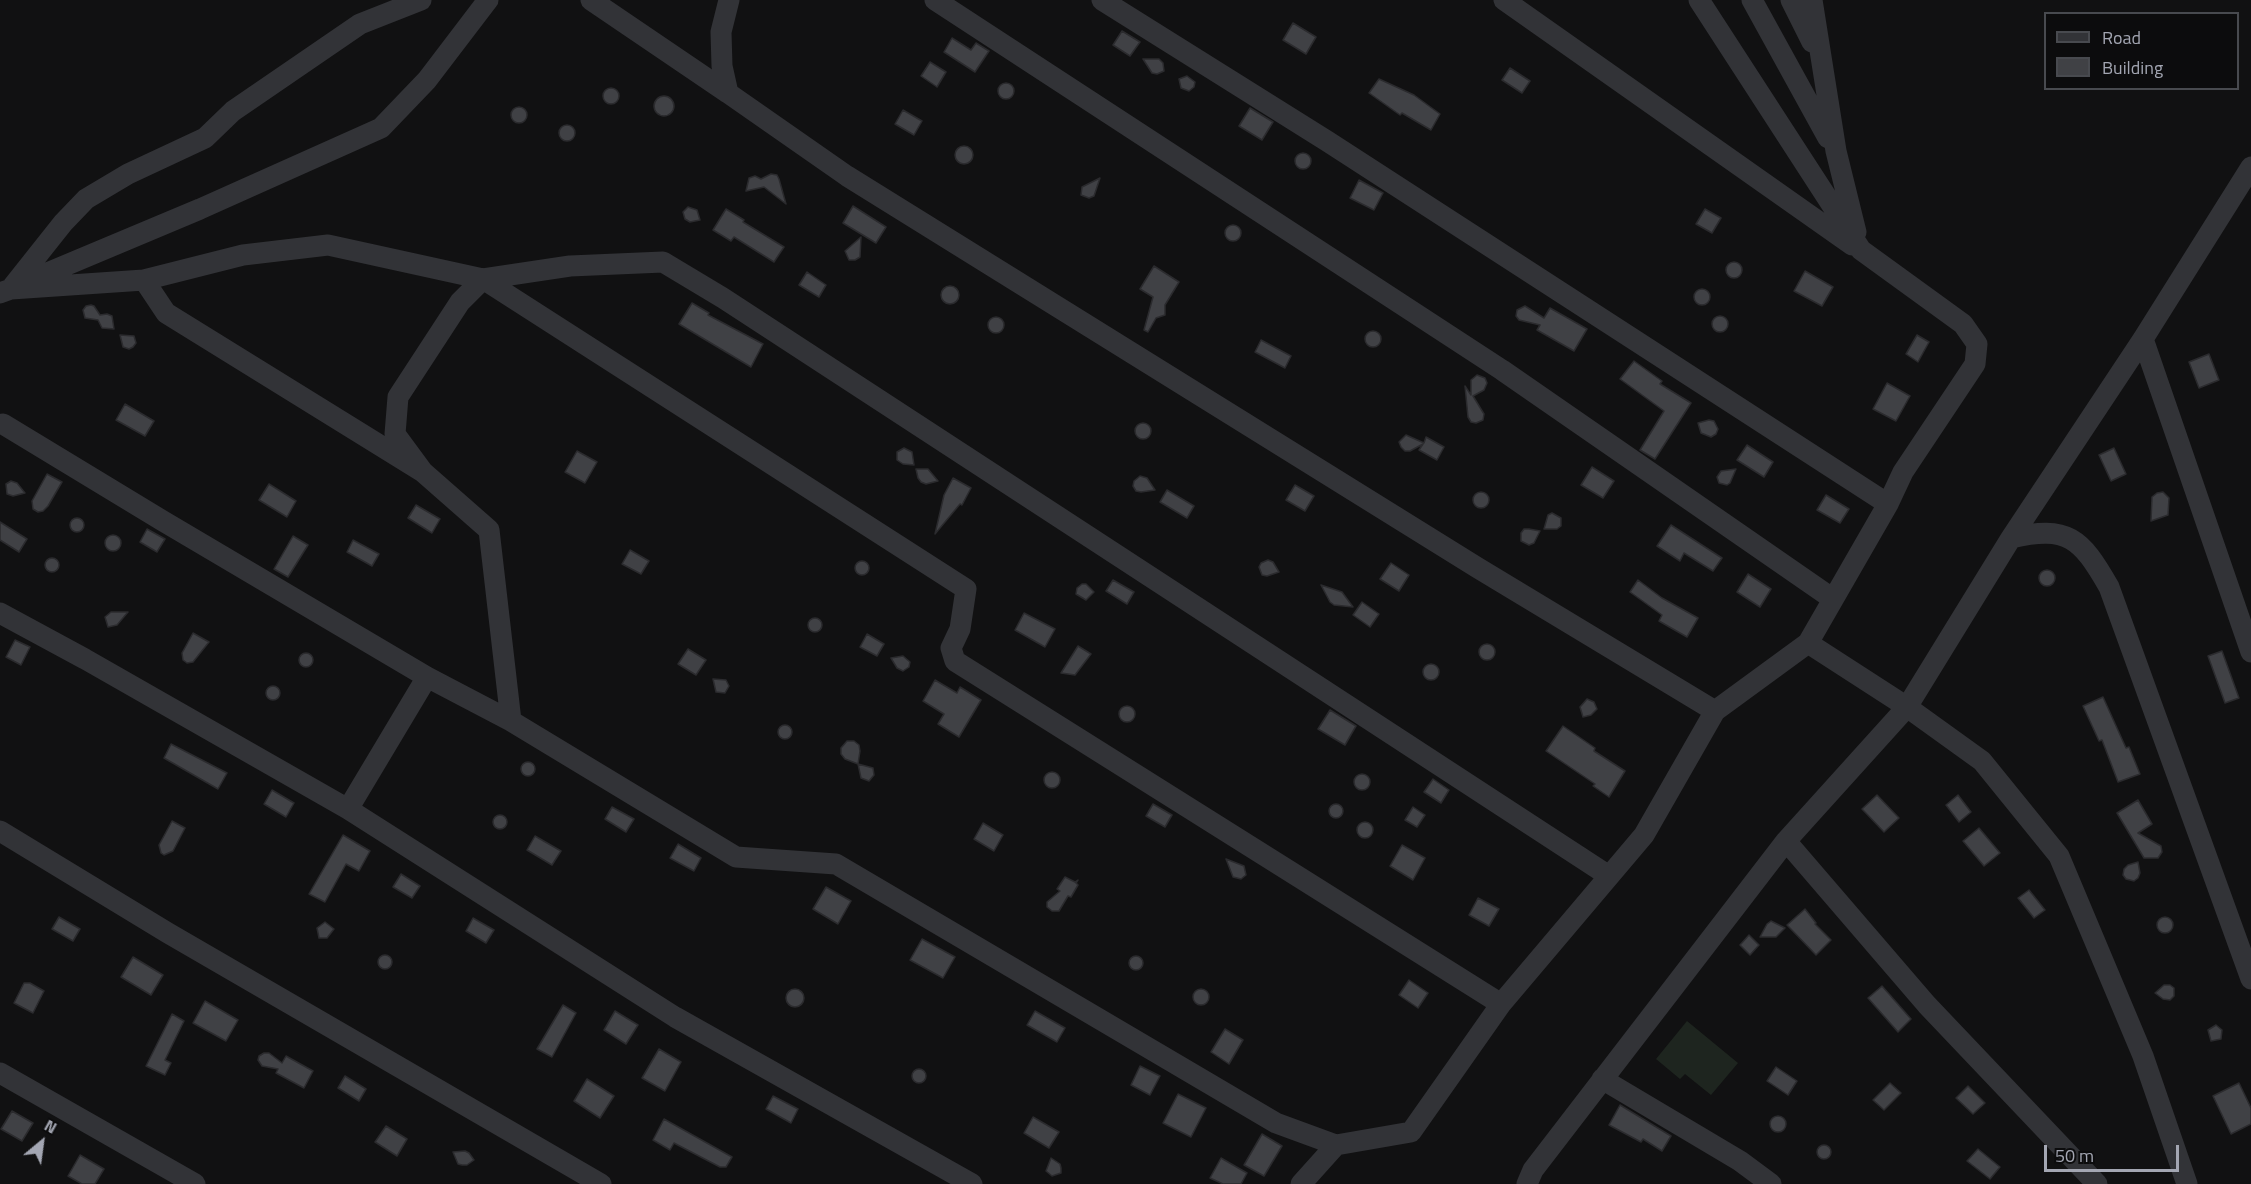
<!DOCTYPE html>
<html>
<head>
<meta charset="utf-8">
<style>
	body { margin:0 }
	#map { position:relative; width:2251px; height:1184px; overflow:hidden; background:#111112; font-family:"Titillium Web",sans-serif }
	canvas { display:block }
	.legend { position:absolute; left:2044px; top:12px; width:195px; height:78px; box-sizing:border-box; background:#0c0c0d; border:2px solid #484a4f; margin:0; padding:8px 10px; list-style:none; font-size:18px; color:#a3a6b2 }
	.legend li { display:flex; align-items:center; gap:12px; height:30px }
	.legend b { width:30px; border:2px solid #484a4f }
	.north { position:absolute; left:12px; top:1112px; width:60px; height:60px; -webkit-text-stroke:4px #0c0c0d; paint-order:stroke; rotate:29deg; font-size:16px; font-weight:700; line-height:24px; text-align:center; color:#a3a6b2 }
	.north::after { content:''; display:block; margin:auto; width:21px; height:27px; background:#a3a6b2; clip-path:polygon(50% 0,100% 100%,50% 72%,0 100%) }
	.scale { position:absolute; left:2044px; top:1145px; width:135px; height:27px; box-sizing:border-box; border:3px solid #a3a6b2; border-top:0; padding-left:8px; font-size:18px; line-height:21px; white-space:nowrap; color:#a3a6b2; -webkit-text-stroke:4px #0c0c0d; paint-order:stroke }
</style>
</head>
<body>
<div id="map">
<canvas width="2251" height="1184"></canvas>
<ul class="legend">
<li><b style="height:8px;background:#323337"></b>Road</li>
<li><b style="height:16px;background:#404145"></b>Building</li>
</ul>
<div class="north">N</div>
<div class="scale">50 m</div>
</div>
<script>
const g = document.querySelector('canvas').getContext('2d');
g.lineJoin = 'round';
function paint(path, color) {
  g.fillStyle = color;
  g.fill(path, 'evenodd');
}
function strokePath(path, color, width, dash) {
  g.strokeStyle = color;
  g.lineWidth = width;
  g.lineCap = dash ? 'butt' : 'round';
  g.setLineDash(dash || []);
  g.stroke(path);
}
const green = new Path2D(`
	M1687,1021l51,42 -27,32 -26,-21 -5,5 -24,-20z`);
const building = new Path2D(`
	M1293,23l23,14 -10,17 -23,-14z
	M1122,31l18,11 -10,14 -17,-11z
	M952,38l19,12 5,-7 13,8 -14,21 -31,-20z
	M1143,59h16l4,4 1,8 -7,3 -5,-1z
	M930,62l16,10 -9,15 -16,-11z
	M1510,68l20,13 -8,12 -20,-13z
	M1187,76l8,6 -1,5 -5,4 -8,-3 -2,-9z
	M1379,79l35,16 26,19 -9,16 -29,-17 -2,2 -31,-22z
	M998 91a8 8 0 1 1 16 0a8 8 0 1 1-16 0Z
	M603 96a8 8 0 1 1 16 0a8 8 0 1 1-16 0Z
	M654 106a10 10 0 1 1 20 0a10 10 0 1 1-20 0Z
	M511 115a8 8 0 1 1 16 0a8 8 0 1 1-16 0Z
	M1250,108l23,14 -11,18 -23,-14z
	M903,110l19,11 -8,14 -19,-11z
	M559 133a8 8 0 1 1 16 0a8 8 0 1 1-16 0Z
	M955 155a9 9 0 1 1 18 0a9 9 0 1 1-18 0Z
	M1295 161a8 8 0 1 1 16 0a8 8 0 1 1-16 0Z
	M771,174l6,1 2,4 7,25 -22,-17 -18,4 3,-13 6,-2 6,3z
	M1100,178l-6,18 -5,2 -8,-3 1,-8z
	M1359,180l24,13 -9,17 -24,-12z
	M853,206l33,21 -10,16 -33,-20z
	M688,207l9,3 3,10 -10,2 -5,-3 -2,-7z
	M726,209l18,11 -1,2 41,25 -10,15 -40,-25 -3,4 -18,-11z
	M1705,209l16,9 -9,15 -16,-9z
	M1225 233a8 8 0 1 1 16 0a8 8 0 1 1-16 0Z
	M861,237l-1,20 -5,3h-6l-4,-9z
	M1726 270a8 8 0 1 1 16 0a8 8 0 1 1-16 0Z
	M1154,266l25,16 -14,23v10l-9,3 -8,14 -4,-2 9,-33 -13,-8z
	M1805,271l28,16 -11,19 -28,-15z
	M807,272l19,13 -7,12 -20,-12z
	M941 295a9 9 0 1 1 18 0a9 9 0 1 1-18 0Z
	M1694 297a8 8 0 1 1 16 0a8 8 0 1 1-16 0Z
	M692,303l17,10 -1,2 55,29 -12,23 -72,-43z
	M91,305l3,1 6,9 7,-1 5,2 2,13 -12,-1 -4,-8 -13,-2 -2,-8 3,-4z
	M1525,306l19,12 6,-10 37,21 -13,22 -37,-21 3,-5 -21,-5 -3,-4 1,-6z
	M1712 324a8 8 0 1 1 16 0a8 8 0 1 1-16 0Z
	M988 325a8 8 0 1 1 16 0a8 8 0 1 1-16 0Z
	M1365 339a8 8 0 1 1 16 0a8 8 0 1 1-16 0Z
	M120,335l14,1 2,7 -3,4 -4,2 -6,-2z
	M1917,335l12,7 -11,20 -12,-8z
	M1261,340l30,16 -6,12 -30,-16z
	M2209,354l10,26 -20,8 -10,-26z
	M1634,361l28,20 -2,3 31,19 -36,56 -15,-9 24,-39 -44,-32z
	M1477,375l8,3 2,5 -3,7 -11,6 11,18 -1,6 -7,3 -5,-1 -3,-5 -3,-31 6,9v-15z
	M1887,383l23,13 -14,25 -23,-12z
	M125,404l29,17 -9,15 -29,-16z
	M1709,420l5,1 4,8 -2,5 -5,3 -10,-4 -3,-10z
	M1135 431a8 8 0 1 1 16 0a8 8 0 1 1-16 0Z
	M1406,435l18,8 2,-6 18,10 -7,13 -18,-10 4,-6 -13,7h-5l-4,-4 -2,-5z
	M1747,445l26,17 -9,15 -27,-17z
	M904,448l8,4 2,13 -11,-1 -6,-4v-8z
	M2114,448l12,26 -15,7 -12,-26z
	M577,451l20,11 -12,21 -20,-11z
	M1592,467l22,14 -11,17 -22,-13z
	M916,469h12l10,12 -12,3 -5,-2 -3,-4z
	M1736,469l-6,14 -3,2 -8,-2 -2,-6 4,-6z
	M47,474l15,8 -14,24 -5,5 -5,1 -5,-3 -1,-8z
	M1140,476l7,2 8,12 -14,2 -5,-1 -3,-5 1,-5z
	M953,478l18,10 -9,17 -2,-1 -25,30 9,-39z
	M11,481l6,2 8,10 -12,3 -6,-2 -1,-10z
	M269,484l27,17 -9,16 -28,-17z
	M1295,485l19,11 -9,15 -19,-11z
	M1167,490l27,16 -7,12 -27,-16z
	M1473 500a8 8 0 1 1 16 0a8 8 0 1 1-16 0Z
	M2163,492l6,6 -1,17 -17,6 1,-24 5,-4z
	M1826,495l23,14 -9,14 -23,-13z
	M416,505l24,14 -8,14 -24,-15z
	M1552,513l9,5v8l-4,3h-13l4,-14z
	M70 525a7 7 0 1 1 14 0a7 7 0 1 1-14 0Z
	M0,522l27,17 -8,13 -19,-12z
	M1671,525l51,33 -9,13 -29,-18 -4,8 -23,-15z
	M147,529l18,10 -8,13 -17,-10z
	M1524,529h5l11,2 -6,12 -5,2 -8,-4v-8z
	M105 543a8 8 0 1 1 16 0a8 8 0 1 1-16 0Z
	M293,536l15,9 -20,32 -14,-8z
	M353,540l26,14 -7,12 -25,-14z
	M630,550l19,11 -8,13 -19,-10z
	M45 565a7 7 0 1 1 14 0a7 7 0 1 1-14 0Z
	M1268,560l5,2 6,10 -12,4 -5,-1 -3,-8 2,-4z
	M855 568a7 7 0 1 1 14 0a7 7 0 1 1-14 0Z
	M1391,563l18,12 -10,16 -19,-12z
	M2039 578a8 8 0 1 1 16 0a8 8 0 1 1-16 0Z
	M1748,574l23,15 -11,18 -23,-15z
	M1113,580l21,12 -7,12 -21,-13z
	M1638,580l24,18 36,20 -11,19 -28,-16 3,-6 -32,-23z
	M1082,584h4l8,8 -8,8 -10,-6 1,-6z
	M1321,585l21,7 11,15 -19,-2 -4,-3z
	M1362,602l17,12 -9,13 -17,-12z
	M111,612h17l-11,13 -9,2 -3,-10z
	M1024,613l31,16 -10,18 -30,-17z
	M808 625a7 7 0 1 1 14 0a7 7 0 1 1-14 0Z
	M193,633l16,9 -16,20 -6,1 -4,-3 -1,-7z
	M867,634l17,10 -7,12 -17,-9z
	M15,640l15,7 -9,18 -15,-8z
	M1479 652a8 8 0 1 1 16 0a8 8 0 1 1-16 0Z
	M1078,646l13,8 -16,21 -14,-2z
	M688,649l18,11 -10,15 -18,-11z
	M2222,651l17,47 -14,5 -17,-47z
	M299 660a7 7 0 1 1 14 0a7 7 0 1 1-14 0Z
	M903,656l7,6 -1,5 -6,4 -6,-3 -6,-10z
	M1423 672a8 8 0 1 1 16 0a8 8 0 1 1-16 0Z
	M713,679l13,1 3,6 -4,7 -9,-1z
	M935,680l22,13 3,-6 21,13 -22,37 -21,-13 6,-10 -21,-13z
	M266 693a7 7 0 1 1 14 0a7 7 0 1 1-14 0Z
	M2103,697l23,51 3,-1 11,27 -22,8 -16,-42 -3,1 -16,-35z
	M1587,699l7,3 3,7 -6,6 -8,2 -3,-10z
	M1119 714a8 8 0 1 1 16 0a8 8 0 1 1-16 0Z
	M1330,710l26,16 -11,19 -27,-16z
	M778 732a7 7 0 1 1 14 0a7 7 0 1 1-14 0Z
	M1563,726l32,22 -1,3 31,20 -16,26 -16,-11 2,-2 -49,-33z
	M847,741h7l5,4 1,6 -2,13 -13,-5 -4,-5v-6z
	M171,744l56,29 -9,16 -54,-31z
	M521 769a7 7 0 1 1 14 0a7 7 0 1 1-14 0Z
	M858,764l15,4 1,7 -5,6 -8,-3z
	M1044 780a8 8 0 1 1 16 0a8 8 0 1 1-16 0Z
	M1354 782a8 8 0 1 1 16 0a8 8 0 1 1-16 0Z
	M1433,779l16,11 -8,13 -17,-11z
	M272,790l22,13 -8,14 -22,-13z
	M1877,795l22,23 -15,14 -22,-23z
	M1958,795l13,17 -12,10 -13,-17z
	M2138,800l14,24 -14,9 23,13 1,6 -4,6h-14l-27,-45z
	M1329 811a7 7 0 1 1 14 0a7 7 0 1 1-14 0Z
	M1153,804l19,11 -7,12 -19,-11z
	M612,807l22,12 -8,13 -21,-13z
	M1413,807l12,8 -8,12 -12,-7z
	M493 822a7 7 0 1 1 14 0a7 7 0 1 1-14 0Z
	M172,821l13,7 -12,23 -9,4 -3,-2 -2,-8z
	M1357 830a8 8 0 1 1 16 0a8 8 0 1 1-16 0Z
	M983,823l20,12 -9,16 -20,-12z
	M1979,828l21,25 -16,13 -21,-25z
	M343,835l27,16 -11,20 -13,-7 -21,38 -16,-8z
	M535,836l26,15 -9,14 -25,-15z
	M678,844l23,14 -7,13 -24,-13z
	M1402,845l23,13 -12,22 -23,-14z
	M1226,859l18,7 2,9 -5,4 -8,-2z
	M2138,862l2,11 -2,5 -4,3 -8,-2 -3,-4 1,-6 4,-4z
	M401,874l19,12 -8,12 -19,-11z
	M1065,877l10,5 3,-2 -2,3 2,2 -7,12 -3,-1 -9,15h-7l-5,-4v-5l13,-11 -3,-2z
	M826,887l25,14 -13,23 -25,-15z
	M2029,890l16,20 -11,8 -16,-20z
	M1478,898l21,11 -10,17 -20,-11z
	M1805,909l11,14 -1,1 16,16 -15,15 -29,-30z
	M59,917l21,12 -7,12 -21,-12z
	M2157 925a8 8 0 1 1 16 0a8 8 0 1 1-16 0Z
	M473,918l21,12 -8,13 -20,-12z
	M1771,921l14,7 -9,9h-16l7,-13z
	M325,922l9,7 -7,9h-8l-2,-10z
	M1749,935l10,10 -9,10 -10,-10z
	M922,939l33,18 -12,21 -33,-18z
	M378 962a7 7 0 1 1 14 0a7 7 0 1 1-14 0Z
	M1129 963a7 7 0 1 1 14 0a7 7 0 1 1-14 0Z
	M133,957l30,18 -12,20 -30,-18z
	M1409,980l19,13 -10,15 -19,-13z
	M24,983h6l14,8 -11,22 -19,-10z
	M2164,985h6l4,3v8l-4,4 -7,-1 -8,-6z
	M1882,986l29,33 -13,13 -30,-34z
	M786 998a9 9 0 1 1 18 0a9 9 0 1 1-18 0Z
	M1193 997a8 8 0 1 1 16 0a8 8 0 1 1-16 0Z
	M205,1001l33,19 -12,21 -33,-18z
	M563,1005l13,8 -24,44 -15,-8z
	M615,1011l23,14 -12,19 -22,-14z
	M1035,1011l30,17 -8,14 -30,-17z
	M172,1014l12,7 -19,39 6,3 -6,12 -19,-9z
	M2216,1025l6,5 -1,9 -10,2 -3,-11z
	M1225,1029l18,11 -14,24 -18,-12z
	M659,1049l22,13 -16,29 -23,-13z
	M264,1053h5l13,10 4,-7 27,15 -9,17 -28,-15 2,-4 -16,-3 -4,-6 1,-4z
	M1140,1066l20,10 -10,19 -19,-10z
	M1776,1067l21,14 -9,14 -21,-14z
	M912 1076a7 7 0 1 1 14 0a7 7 0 1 1-14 0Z
	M345,1076l21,13 -7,12 -21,-13z
	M587,1079l27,17 -14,22 -26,-17z
	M1890,1083l11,10 -17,17 -11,-10z
	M2239,1083l12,25v16l-20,10 -18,-38z
	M1968,1086l17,17 -12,11 -17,-16z
	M1178,1094l28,14 -15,29 -28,-14z
	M773,1096l25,13 -7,14 -25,-14z
	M1620,1105l51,31 -9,15 -19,-12 -2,3 -32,-17z
	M12,1111l21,12 -11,18 -21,-12z
	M1770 1124a8 8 0 1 1 16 0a8 8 0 1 1-16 0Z
	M1033,1117l26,15 -10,16 -25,-15z
	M664,1119l68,38 -6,10h-6l-46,-24 -4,7 -17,-10z
	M386,1126l21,13 -10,17 -22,-14z
	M1262,1134l20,12 -18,30 -20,-11z
	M1817 1152a7 7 0 1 1 14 0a7 7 0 1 1-14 0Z
	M1978,1149l22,18 -10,12 -23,-18z
	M465,1151l4,2 5,7 -7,5h-5l-4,-1 -5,-12z
	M80,1155l24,14 -9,15h-13l-14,-8z
	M1051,1158l9,6 1,4v5l-9,3 -6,-5z
	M1221,1158l26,15 -6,11h-18l-13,-6z`);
const minor = new Path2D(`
	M591,0l137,93
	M729,0l-8,32 1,34 6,27 119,83 631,392 237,143
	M935,0l567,370 331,229
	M1102,0l225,141 561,363
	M1504,0l348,245
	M1752,0l76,138
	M1791,0l21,42
	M1812,0l24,151 20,81
	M144,280l22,33 257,159 66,58 22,191
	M26,282l174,-73 181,-81 46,-48 61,-80
	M13,286l50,-63 23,-24 42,-25 77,-36 28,-27 127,-87 61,-24
	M0,293l11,-4 133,-9 99,-25 85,-10 155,34 483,310 -6,40 -9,19 4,13 546,343
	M2143,339l108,313
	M3,424l160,97 264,156 84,44 225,136 100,7 440,259 60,22 75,-13 90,-128 143,-169 71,-124 93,-68 80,-139 15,-32 72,-108 2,-20 -14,-20 -102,-74 -162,-250
	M423,472l-28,-38 3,-37 62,-95 23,-23 87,-13 93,-4 60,36 886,578
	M2011,538c57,-13 70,0 98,49l142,392
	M0,613l85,46 263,150 327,208 297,167
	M1808,643l99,64 75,54 77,95 84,200 44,128
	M348,809l79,-132
	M0,831l168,102 433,251
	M1786,841l141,164 170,179
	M0,1073l195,111
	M1602,1079l138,82 31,23
	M1301,1184l35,-39
	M1527,1184l6,-14 253,-329 121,-134 104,-169 132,-199 108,-172`);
paint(green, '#1e251f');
paint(building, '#404145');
strokePath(building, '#2b2b2e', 1.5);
strokePath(minor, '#323337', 21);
</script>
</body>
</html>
